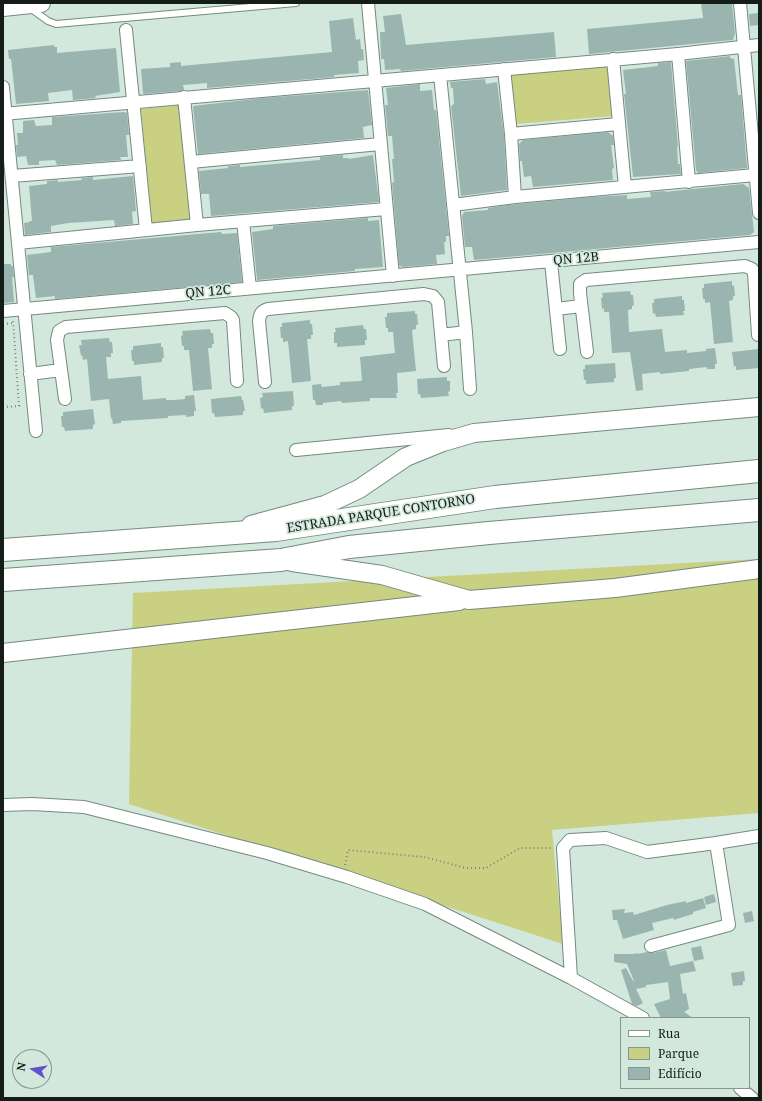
<!DOCTYPE html>
<html>
<head>
<meta charset="utf-8">
<style>
	body { margin:0 }
	#map { position:relative; width:762px; height:1101px; overflow:hidden; background:#d2e8dc; font-family:"Noto Serif",serif }
	canvas { display:block }
	.frame { position:absolute; inset:0; border:4px solid #151d19; pointer-events:none }
	.legend { position:absolute; left:620px; top:1017px; width:130px; height:72px; box-sizing:border-box; background:#d2e8dc; border:1px solid #86978e; margin:0; padding:5px 7px; list-style:none; font-size:12px; color:#151d19 }
	.legend li { display:flex; align-items:center; gap:8px; height:20px }
	.legend b { width:20px; border:1px solid #86978e }
	.north { position:absolute; left:12px; top:1049px; width:40px; height:40px; box-sizing:border-box; background:#d2e8dc; border:1px solid #86978e; border-radius:50%; rotate:282deg; font-size:11px; font-weight:700; line-height:16px; text-align:center; color:#151d19 }
	.north::after { content:''; display:block; margin:auto; width:14px; height:18px; background:#6451ca; clip-path:polygon(50% 0,100% 100%,50% 72%,0 100%) }
</style>
</head>
<body>
<div id="map">
<canvas width="762" height="1101"></canvas>
<div class="frame"></div>
<ul class="legend">
<li><b style="height:5px;background:#fff"></b>Rua</li>
<li><b style="height:11px;background:#c9d081"></b>Parque</li>
<li><b style="height:11px;background:#9ab4b0"></b>Edifício</li>
</ul>
<div class="north">N</div>
</div>
<script>
const g = document.querySelector('canvas').getContext('2d');
g.lineJoin = 'round';
function paint(path, color) {
  g.fillStyle = color;
  g.fill(path, 'evenodd');
}
function strokePath(path, color, width, dash) {
  g.strokeStyle = color;
  g.lineWidth = width;
  g.lineCap = dash ? 'butt' : 'round';
  g.setLineDash(dash || []);
  g.stroke(path);
}
function write(font, color, halo, rows, align = 'center') {
  g.font = font + ' "Noto Serif",serif';
  g.lineWidth = 3.5;
  g.setLineDash([]);
  g.textBaseline = 'middle';
  g.strokeStyle = halo;
  g.fillStyle = color;
  for (const [text, x, y, turn = 0] of rows) {
    g.save();
    g.translate(x, y);
    g.rotate((+turn || 0) * Math.PI / 180);
    g.textAlign = isNaN(turn) ? turn : align;
    if (halo) g.strokeText(text, 0, 0);
    g.fillText(text, 0, 0);
    g.restore();
  }
}
const green = new Path2D(`
	M609,66l4,50 -98,8 -4,-49z
	M182,105l12,114 -42,4 -11,-114z
	M759,559v254l-207,17 11,114 -434,-140 4,-211z`);
const building = new Path2D(`
	M701,3h31l3,30 -2,7 -144,14 -2,-25 116,-11z
	M759,13v12l-9,1 -1,-12z
	M401,14l5,31 148,-13 2,25 -155,14 -1,-2 -15,1 -1,-11h-3l-1,-27h5l-2,-16z
	M353,18l3,22 4,-1 1,10h2l1,11 -6,1 1,12 -25,2v2l-127,11v-5l-24,2 1,5 -4,1 -36,3 -1,-1 -2,-24 29,-2v-4l11,-1v4l151,-14 -3,-31z
	M54,45v2h3v6l59,-5 4,44 -25,4 1,2 -23,2 -1,-10 -24,3 1,8 -33,3 -5,-45h-2l-1,-9z
	M730,56v2l4,1 4,36h3l6,73 -49,5 -2,-3 -10,-109z
	M671,62l7,85h-1l1,17h2l1,10 -48,3 -9,-83h2l-3,-24 35,-4v-3z
	M485,79l1,5 11,-2 7,53 3,55 -46,6 -10,-90 3,-2 -1,-16h-2l-1,-6z
	M420,84v7l12,-1 2,20h2l13,126h-3v6h-2l1,12 -9,1 1,9 -35,3 -3,-2 -7,-82 2,-1 -2,-23h2l-2,-23h-4l-3,-31h3l-2,-17z
	M368,90l4,35 -9,2 1,11 -166,16 -5,-48 70,-8z
	M124,112l3,1 2,21v1h-3l2,22h-8l1,3 -64,5 -2,-5 -16,1v4h-11l-2,-9 -9,1 -1,-12h2l-1,-12h6v-12l11,-1 2,6 16,-1v-8z
	M608,132l5,4 1,9h-3l3,23 -2,1 1,11 -80,7 -2,-11 -7,1 -2,-16h-2l-1,-17 4,-4z
	M343,155v3h5l1,1 24,-4 6,47 -168,14 -2,-22h-8l-2,-23 29,-3v-2l12,-1v2l23,-2 57,-5v-3z
	M133,176l3,35 -4,1 1,12 -18,2 -1,-6 -46,3 -17,3v6l-26,3 -1,-12 6,-1 -1,-1h3l-3,-35 18,-2v-3l11,-1v2l24,-2 -1,-2 12,-1v3z
	M743,184l6,4 5,44 -4,3 -276,25 -2,-13h-7l-3,-31 2,-4 24,-2v-2l20,-3 84,-8 35,-2v4l24,-2 -1,-5 16,-1 -2,1z
	M368,218v3l11,-1 4,47 -28,2v2l-98,9v-1l-5,-47 21,-3v-3z
	M221,232l1,2 15,-1 5,49 -187,17v-3l-19,2 -3,-23h-4l-2,-20 24,-3v-5z
	M3,264h8v2h2l1,11h-2l2,25 -11,1z
	M732,281v5l2,-1 1,11h-2v4l-4,1 4,41 -19,2 -4,-42 -5,1v-4h-2l-1,-11h2v-4z
	M630,291l1,4h2l1,10 -2,1v3l-4,1 1,22 33,-3 3,23 22,-2v3l19,-2v-2l9,-1 2,16h-2v5h-8v-2l-18,2v2l-29,3v-2l-18,2 1,16 -7,1 -6,-39 -18,1 -3,-41h-5v-4l-2,1 -1,-11 2,-1 -1,-4z
	M682,296v4h2l1,11h-2l1,4 -28,2 -1,-4 -2,1 -1,-11h2v-4z
	M415,311v3h2l1,11h-2v4l-4,1 4,41 -19,2 1,20h-2l1,5h-27v3l-28,2 -1,-2 -18,2v2h-7l-1,-5h-2l-1,-15 9,-1 1,3 18,-2v-3l21,-1 1,-1 -2,-23 35,-4 -2,-21h-5v-4h-2l-1,-11h2v-4z
	M310,320v4h2l1,11h-2v4h-4l4,42 -19,2 -4,-42 -5,1v-4h-2l-1,-11h2v-4z
	M363,325l1,4h2l1,11h-2v5l-28,2v-4h-3v-11h2l-1,-4z
	M210,329l1,4h2l1,11h-2v4h-4l4,41 -19,2 -4,-41h-5v-4h-2l-1,-10 2,-1 -1,-4z
	M109,338l1,4h2l1,11h-2v4h-5l2,22 33,-3 2,24 23,-2v2h8l11,-1v-3l9,-1 2,16h-2v5l-8,1v-2l-18,1v2l-47,3v2l-8,1 -1,-6 -1,1 -2,-20 -18,2 -4,-42 -4,1 -1,-5 -1,1 -2,-11h3l-1,-5z
	M161,343v4h2l1,11h-2v4l-28,3v-4h-2l-1,-11h2v-4z
	M759,349v19l-23,2v-4l-2,1 -2,-15z
	M615,363l1,15h-2v4l-28,2v-4h-2l-1,-11h2v-4z
	M447,377v4h3v10l-2,1 1,4 -28,2 -1,-4h-2l-1,-15z
	M293,391l1,15h-2v4l-28,3 -1,-5 -2,1 -1,-11 3,-1 -1,-4z
	M241,396l1,4h1l2,11h-2v4l-28,2 -1,-4h-2l-1,-14z
	M93,409l2,15 -2,1v4l-28,2 -1,-4h-2l-1,-11h2v-4z
	M714,894l2,8 -10,3 -2,-8z
	M703,898l3,10 -13,4v2l-10,3 -9,3 -1,-2 -21,5 2,7 -31,9 -6,-19h-4l-1,-10 13,-1 -1,4 9,-1 1,3 33,-10 19,-4v2z
	M752,911l2,10 -9,2 -2,-10z
	M701,946l3,13 -10,2 -3,-13z
	M666,950l4,16 23,-5 3,10 -16,3 3,20 3,-1 3,16 -5,3 9,6h-32l-7,-14 16,-5 -2,-17 -22,3v2l-10,2 7,14 -6,3 -5,-2 -11,-34 5,-2 7,13h1l-7,-17 -13,-2v-8h20l3,-1 1,1 9,-2 6,1z
	M744,971l1,10h-2v4l-10,1 -2,-13z`);
const path = new Path2D(`
	M3,324l11,-1
	M3,407l16,-1 -6,-86
	M345,865l3,-15 76,7 42,11h20l34,-20h32`);
const lane = new Path2D(`
	M30,8l18,13 8,3 240,-21`);
const street = new Path2D(`
	M368,3l25,273
	M740,3l19,210
	M126,30l20,200
	M678,54l11,128
	M613,59l12,128
	M504,69l7,65 4,63
	M440,75l26,257 4,57
	M3,87l33,344
	M184,97l13,128
	M3,114l675,-60 81,-9
	M511,134l107,-10
	M191,162l189,-18
	M12,176l128,-10
	M453,205l62,-8 240,-22
	M243,221l7,67
	M18,243l179,-18 189,-16
	M551,262l9,87
	M556,309l25,-3
	M3,311l756,-69
	M441,335l25,-3
	M587,352l-7,-59v-9l6,-4 159,-14 7,3 2,4 4,62
	M30,374l31,-4
	M265,382l-6,-61c1,-7 2,-10 9,-12l156,-15 9,2 5,6 6,64
	M65,399l-8,-59 2,-9 7,-4 159,-14 6,4 2,3 4,61
	M296,450l153,-15
	M3,805l29,-1 52,3 183,46 80,24 78,27 146,74 72,40
	M651,946l78,-21 -13,-82
	M571,978l-8,-130 7,-8 36,-2 41,14 69,-9 43,-7
	M740,1088l12,10`);
const secondary = new Path2D(`
	M3,7l38,-4
	M251,525l74,-20 34,-16 47,-32 37,-15 31,-9 285,-26
	M292,562l90,13 87,25 146,-12 144,-19
	M3,653l456,-52`);
const highway = new Path2D(`
	M3,550l273,-20 219,-33 264,-26
	M3,580l278,-20 68,-13 140,-14 270,-23`);
const streetNames = [
	["QN 12B",576,259,-5],
	["QN 12C",208,292,-5],
	["ESTRADA PARQUE CONTORNO",381,514,-9]
];
paint(green, '#c9d081');
paint(building, '#9ab4b0');
strokePath(lane, '#758a7f', 8);
strokePath(street, '#758a7f', 14);
strokePath(secondary, '#758a7f', 20);
strokePath(highway, '#758a7f', 24);
strokePath(path, '#77867e', 2, [1, 3]);
strokePath(lane, '#fff', 6);
strokePath(street, '#fff', 12);
strokePath(secondary, '#fff', 18);
strokePath(highway, '#fff', 22);
write('13px', '#151d19', '#d2e8dc', streetNames);
</script>
</body>
</html>
